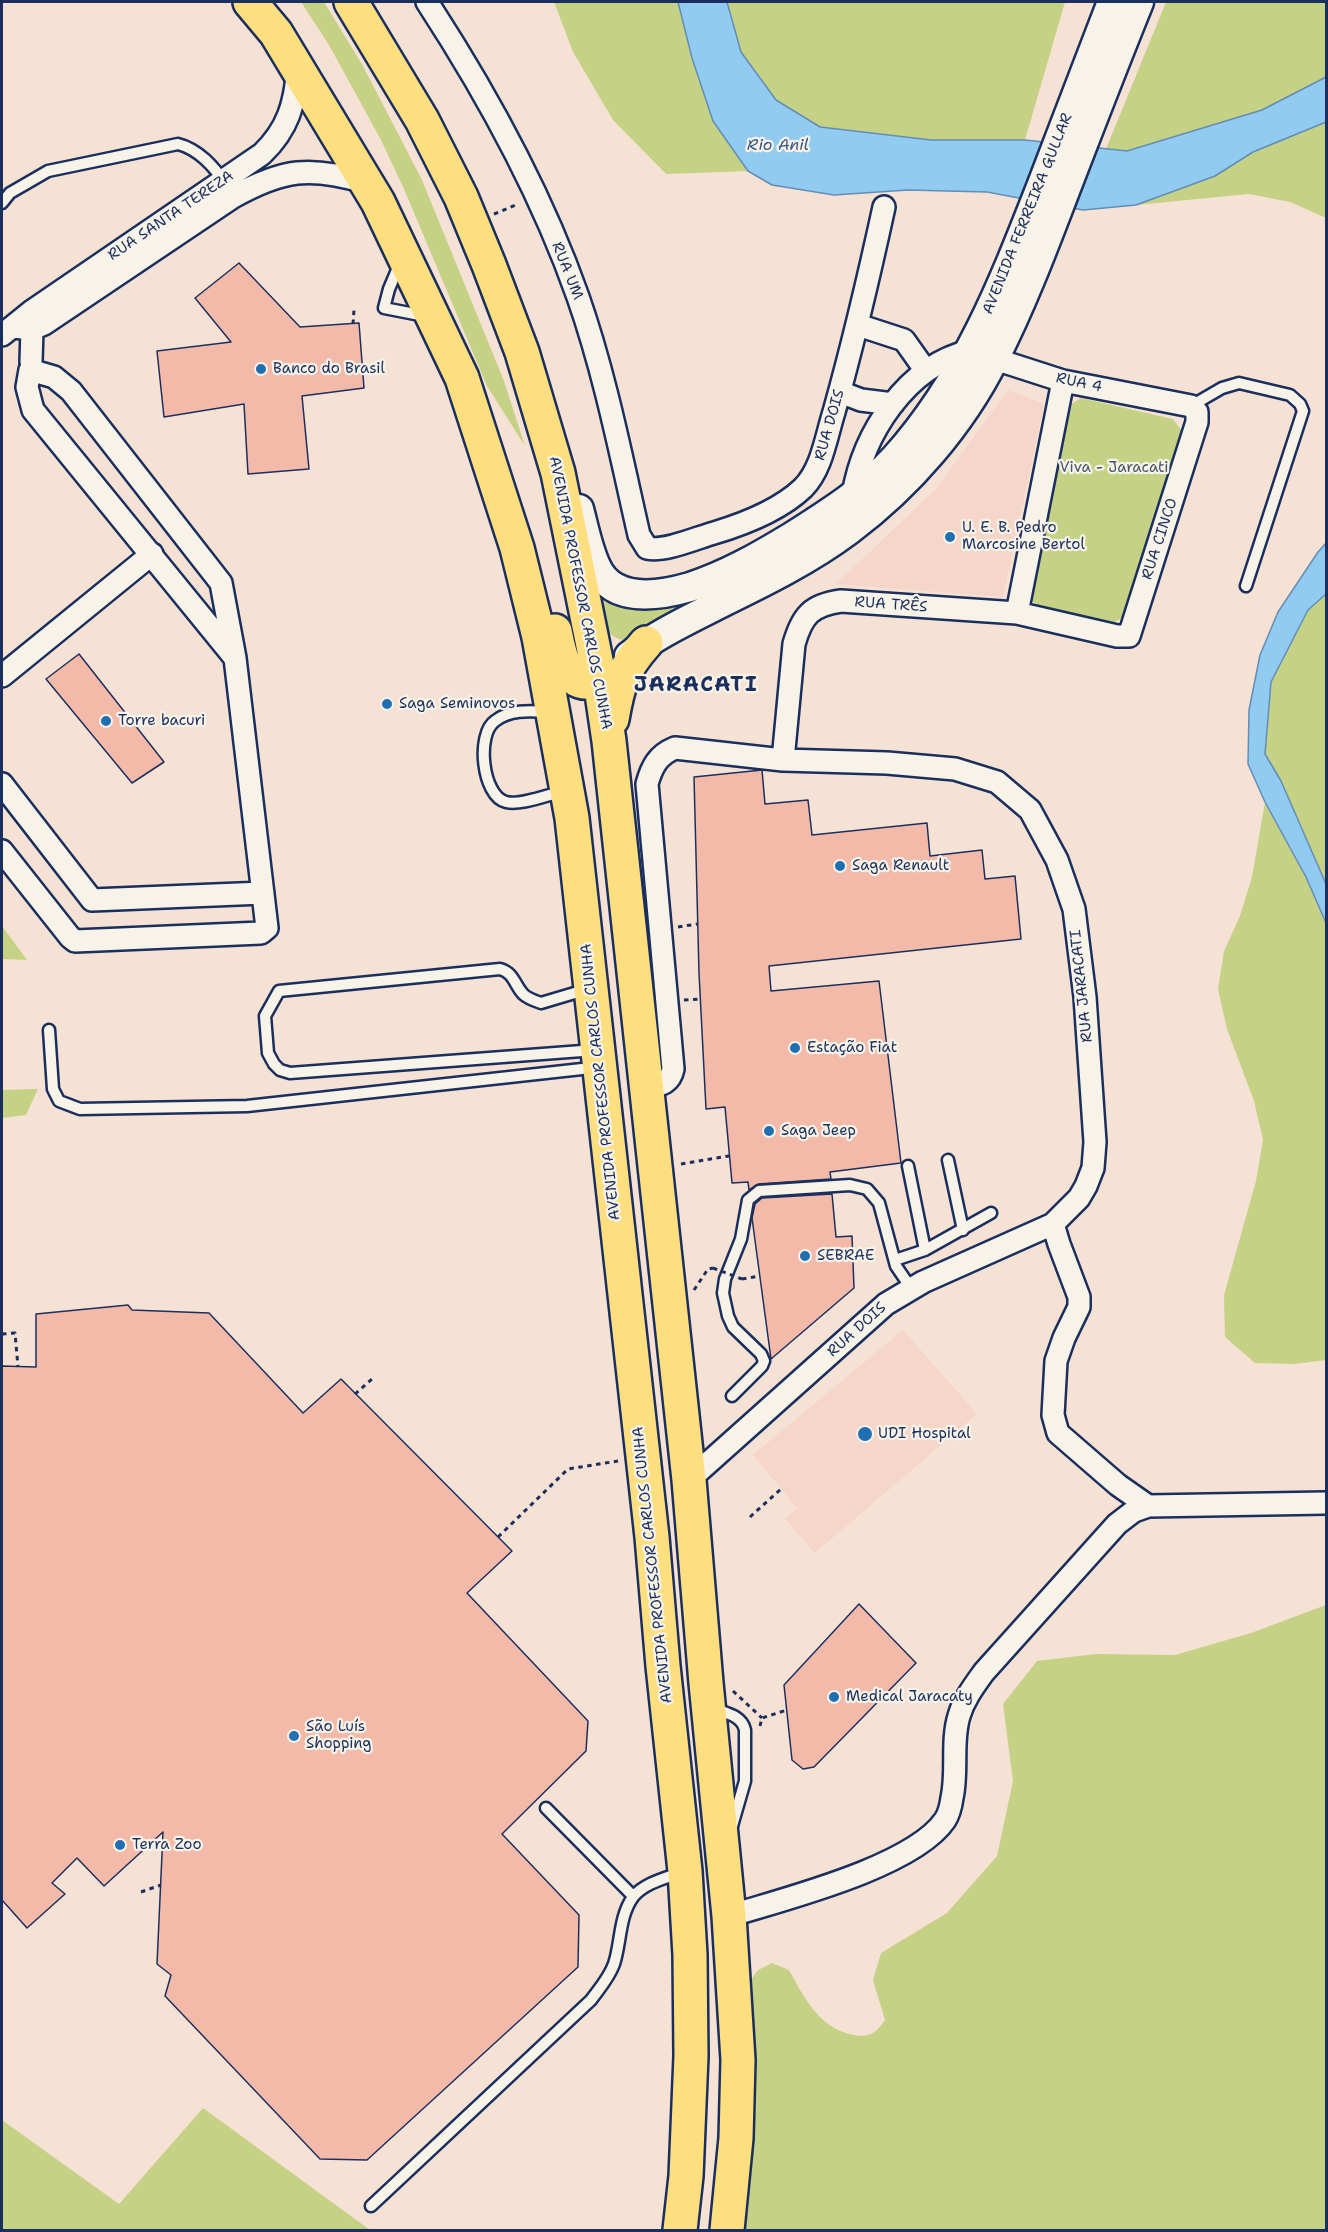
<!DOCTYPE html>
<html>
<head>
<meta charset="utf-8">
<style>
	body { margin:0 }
	#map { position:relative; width:1328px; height:2232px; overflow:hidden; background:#f6e2d5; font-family:"Shantell Sans",sans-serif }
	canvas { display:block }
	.frame { position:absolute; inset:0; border:3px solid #1b2f5e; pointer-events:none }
</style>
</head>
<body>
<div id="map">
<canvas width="1328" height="2232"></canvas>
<div class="frame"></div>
</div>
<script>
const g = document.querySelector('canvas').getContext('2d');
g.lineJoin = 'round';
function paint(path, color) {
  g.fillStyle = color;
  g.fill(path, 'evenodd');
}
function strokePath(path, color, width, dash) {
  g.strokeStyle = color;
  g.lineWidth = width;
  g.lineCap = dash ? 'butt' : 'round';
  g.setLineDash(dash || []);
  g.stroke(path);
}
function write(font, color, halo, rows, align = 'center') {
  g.font = font + ' "Shantell Sans",sans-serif';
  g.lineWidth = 4.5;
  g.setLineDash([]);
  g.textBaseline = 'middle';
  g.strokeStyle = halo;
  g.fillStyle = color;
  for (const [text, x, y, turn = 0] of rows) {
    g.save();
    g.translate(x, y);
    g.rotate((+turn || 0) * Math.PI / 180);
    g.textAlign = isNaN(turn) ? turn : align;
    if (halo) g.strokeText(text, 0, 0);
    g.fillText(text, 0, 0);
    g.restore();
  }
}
const built = new Path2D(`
	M1008,390l36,14 -41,193 -167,-13 99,-94z
	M903,1330l74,84 -162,139 -30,-34 12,-11 -44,-53z`);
const green = new Path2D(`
	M301,2h23l39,64 59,114 82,201 21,65 -38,-60 -83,-197 -23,-49 -52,-95z
	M554,2h124l14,56 21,63 35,50 -82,3 -53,-54 -40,-68z
	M727,2h338l-40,138h-93l-112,-13 -44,-26 -35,-49z
	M1166,2h160v75l-64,33 -135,41 -21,-2z
	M1326,122v96l-36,-16 -41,-8 -113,11 79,-29 38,-24z
	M1081,398l92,21 9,12 1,8 -56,173c-6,8 -12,11 -22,11l-65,-16 -9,-7 -2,-5 39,-189z
	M599,589l93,11 9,1 -71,39c-30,2 -27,-29 -31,-51z
	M1326,594v290l-45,-103 -16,-27 6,-72 37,-72z
	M1265,802l41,75 20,46v437l-32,4 -39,-1 -30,-26 -1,-42 32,-114 7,-41 -9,-39 -27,-72 -9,-40 6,-38 16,-35 12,-39z
	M2,926l25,34 -25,-1z
	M38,1089l-12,26 -24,3v-28z
	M1326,1605v625h-585l9,-77 3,-54 -2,-119 7,-10 14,-7 17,7c16,29 30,58 65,65 16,3 22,-2 31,-15l-12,-40 8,-27 66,-40 50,-57 16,-75 -10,-77 34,-43 59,-7 79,1 76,-22z
	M203,2108l167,122h-368v-110l117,84z`);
const water = new Path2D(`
	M678,2h49l14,50 35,48 44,27 111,13h94l102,11 135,-41 64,-33v45l-73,30 -38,24 -79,29 -53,5 -96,-18 -79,-2 -74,5 -62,-10 -24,-14 -35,-50 -21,-63z
	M1326,543v51l-18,16 -37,72 -6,72 16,27 45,103v39l-20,-46 -41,-75 -17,-38 1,-54 11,-55 18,-43 40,-60z`);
const building = new Path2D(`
	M239,263l61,64 59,-4 5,65 -62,8 7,73 -61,5 -4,-70 -80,13 -7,-66 74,-9 -36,-44z
	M79,654l85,108 -32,21 -86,-104z
	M762,770l3,34 43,-4 4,35 115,-12 3,33 52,-6 3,29 30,-3 6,63 -252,27 2,25 108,-10 22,182 -71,9 1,7 -72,5 -10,6 -1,-8 -16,1 -7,-76 -19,2 -7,-136 -5,-196z
	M832,1194l4,43 16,-1 2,52 -83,71 -19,-141 3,-14 7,-6z
	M128,1305l4,5 77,3 94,100 38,-34 171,172 -45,42 121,128 -2,30 -84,83 77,81 -1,52 -211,193 -47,-1 -155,-163 6,-21 -14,-11 6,-132 -59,54 -27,-28 -25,25 13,11 -38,34 -25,-28v-534l34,1v-53z
	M859,1604l57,59 -102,104 -11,2 -11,-9 -8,-75z`);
const path = new Path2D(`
	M494,214l24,-10
	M353,324l1,-14
	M678,927l19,-3
	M684,1000l16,-1
	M681,1164l48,-8
	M742,1279l18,-3
	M694,1290l14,-21 5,-1
	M2,1334l13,-1 3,34
	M355,1394l18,-16
	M750,1517l31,-28
	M498,1537l70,-68 50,-8
	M733,1691l29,27
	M760,1726l2,-8 25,-8
	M141,1892l20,-7`);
const lane = new Path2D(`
	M2,203l8,-10 38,-22 130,-27c20,5 37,23 47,40
	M400,263l-11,26 -5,19 41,8
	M1191,406l31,-18 17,-5 51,12 10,9 3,7 -57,175
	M549,712c-18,-1 -39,-3 -54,9 -19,13 -13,75 11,81 15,4 43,-8 59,-11
	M49,1030l4,59 6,12 21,8 167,-3 335,-37
	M582,1051l-292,22 -10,-3 -6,-6 -6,-11 -3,-37 14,-25 221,-22c14,4 14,15 23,25 4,4 12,7 18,9l47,-14
	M948,1160l15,70
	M908,1166l17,84
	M895,1260l30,-10 66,-37
	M732,1396l30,-30 2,-5 -3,-7 -28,-27 -5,-11 -5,-23 2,-14 16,-40 7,-39 11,-9 91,-6 17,4 12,14 17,63 15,22
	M712,1708c13,5 30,7 33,22v51l-13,45
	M546,1808l87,88
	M371,2206l220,-206c8,-11 18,-22 23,-36 7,-21 5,-48 19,-67 11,-14 33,-19 49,-25`);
const street = new Path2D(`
	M427,2c60,92 114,190 151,295 27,77 43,159 61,238l8,13c18,4 49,-10 67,-15 30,-9 66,-23 89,-45 19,-19 23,-51 31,-76 19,-68 35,-136 50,-205
	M858,325l46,15 22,31
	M13,327l19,2 12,-5 189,-127c50,-28 77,-31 132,-15
	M2,335l30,-24 230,-157c26,-25 33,-50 36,-86
	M31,362l1,-33
	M840,392l21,8 32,4
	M1017,613l46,-232
	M2,676l150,-122
	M783,760l11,-116c8,-28 17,-39 47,-43l176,12 100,23h12l68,-214v-10l-6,-6 -128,-25 -93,-30c-64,15 -107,83 -117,144
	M2,784l90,116 171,-7
	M2,851l68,86 5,4 186,-8 6,-5 -32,-270 -14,-75 -150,-192 -17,-14 -24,-7 -3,17 6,23 202,248
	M647,1088c13,-3 23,-4 26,-19l-26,-285c5,-18 11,-29 28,-36l108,12 104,3 68,6 42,13 33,28 27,50 17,49 11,88 10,145 -2,26 -7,18 -7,12 -26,26 -130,58 -37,22 -197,176
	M1053,1224l6,20 20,53v10l-15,31 -8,23 -3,54 5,18 60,52 30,21
	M729,1916c55,-17 184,-49 216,-96 4,-6 6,-15 7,-22 6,-27 -1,-56 7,-82 5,-17 15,-30 25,-44l133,-148 17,-13 14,-5 178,-3`);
const secondary = new Path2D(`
	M579,509c5,19 9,40 17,57 16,38 63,30 94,21 37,-12 70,-31 103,-51 36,-23 74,-47 102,-78 71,-79 108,-174 146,-271 24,-62 47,-124 71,-185
	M629,656c28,-22 59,-36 90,-52 45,-22 90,-44 130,-74 59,-44 112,-105 145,-171 27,-53 48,-108 69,-163 25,-65 50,-130 76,-194`);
const primary = new Path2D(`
	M250,2l26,31 102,169 84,176 55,170 22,89 33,181 80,719 11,129 22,205 5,84 1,101 -5,120 -6,54
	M351,2l71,118 39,77 28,68 33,87 36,121 42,207 9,61 80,739 17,203 23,233 9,144 -2,78 -9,92
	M555,631c5,24 10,61 45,49
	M612,719c6,-35 10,-49 34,-76`);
const pathBridge = new Path2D(`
	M713,1268l29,11`);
const markers = [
	[261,369,6,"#1f6fb2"],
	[950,537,6,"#1f6fb2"],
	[387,704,6,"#1f6fb2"],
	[106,721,6,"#1f6fb2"],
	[840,866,6,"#1f6fb2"],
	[795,1048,6,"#1f6fb2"],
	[769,1131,6,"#1f6fb2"],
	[805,1256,6,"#1f6fb2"],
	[865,1434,8,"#1f6fb2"],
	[834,1697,6,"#1f6fb2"],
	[294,1736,6,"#1f6fb2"],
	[120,1845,6,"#1f6fb2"]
];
const streetNames = [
	["AVENIDA FERREIRA GULLAR",1028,214,-68],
	["RUA SANTA TEREZA",171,216,-34],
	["RUA UM",567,271,68],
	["RUA 4",1079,383,12],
	["RUA DOIS",830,425,-74],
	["RUA CINCO",1160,539,-72],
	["AVENIDA PROFESSOR CARLOS CUNHA",580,593,79],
	["RUA TRÊS",891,605,4],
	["RUA JARACATI",1082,986,-96],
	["AVENIDA PROFESSOR CARLOS CUNHA",601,1082,-96],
	["RUA DOIS",857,1330,-42],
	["AVENIDA PROFESSOR CARLOS CUNHA",653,1565,-96]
];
const poiNames = [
	["Banco do Brasil",273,369],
	["U. E. B. Pedro",962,528],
	["Marcosine Bertol",962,545],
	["Saga Seminovos",399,704],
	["Torre bacuri",118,721],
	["Saga Renault",852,866],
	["Estação Fiat",807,1048],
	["Saga Jeep",781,1131],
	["SEBRAE",817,1256],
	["UDI Hospital",878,1434],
	["Medical Jaracaty",846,1697],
	["São Luís",306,1727],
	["Shopping",306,1744],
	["Terra Zoo",132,1845]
];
const parkNames = [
	["Viva - Jaracati",1114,468]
];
const waterNames = [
	["Rio Anil",778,146]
];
const districtNames = [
	["JARACATI",696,686]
];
paint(built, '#f5d6c8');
paint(green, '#c5d185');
paint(water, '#92cbf1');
strokePath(water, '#628db6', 1.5);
paint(building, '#f3baaa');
strokePath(building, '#1b2f5e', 1.5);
strokePath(lane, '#1b2f5e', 15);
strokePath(street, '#1b2f5e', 26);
strokePath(secondary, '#1b2f5e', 33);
strokePath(primary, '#1b2f5e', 38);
strokePath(path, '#1b2f5e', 3, [4.5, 4.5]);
strokePath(lane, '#f7f3e8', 10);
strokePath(street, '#f7f3e8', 21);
strokePath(secondary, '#f7f3e8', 28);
strokePath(primary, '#fedf80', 33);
strokePath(pathBridge, '#1b2f5e', 3, [4.5, 4.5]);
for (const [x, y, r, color] of markers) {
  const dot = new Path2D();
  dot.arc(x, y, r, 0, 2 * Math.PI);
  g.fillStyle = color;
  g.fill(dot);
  strokePath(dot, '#f7f3e8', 2);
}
write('15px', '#1b2f5e', '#f7f3e8', streetNames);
write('15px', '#1b2f5e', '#f7f3e8', poiNames, 'left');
write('15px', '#465868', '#f7f3e8', parkNames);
write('italic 16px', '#395683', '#f7f3e8', waterNames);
g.letterSpacing = '1.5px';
write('bold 21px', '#1b2f5e', '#f7f3e8', districtNames);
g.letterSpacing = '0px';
</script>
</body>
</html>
